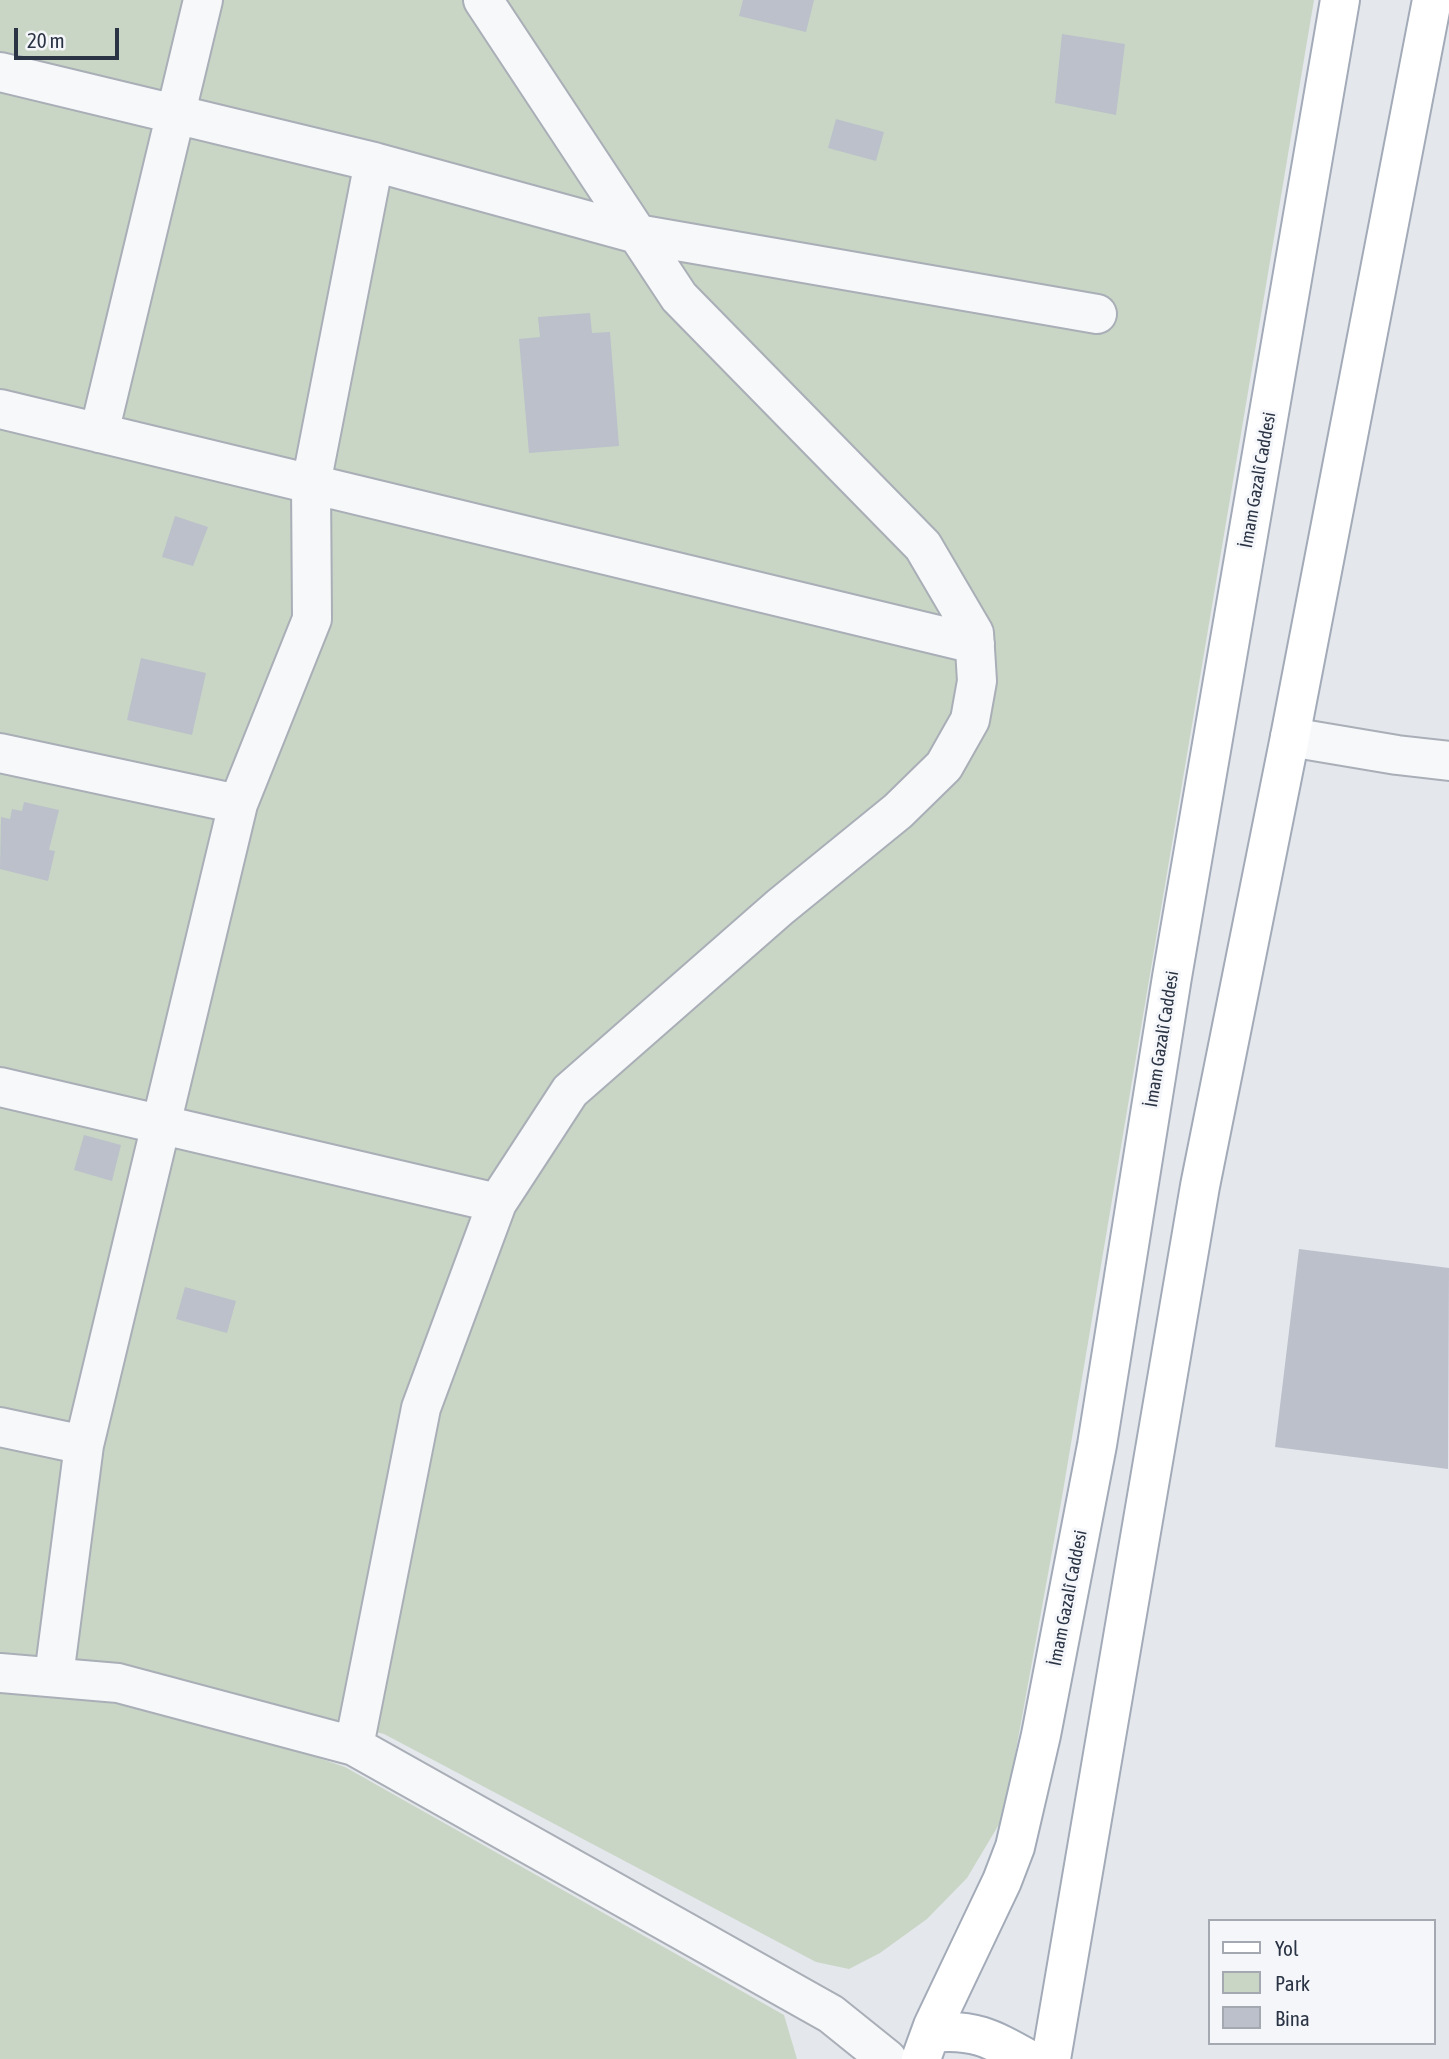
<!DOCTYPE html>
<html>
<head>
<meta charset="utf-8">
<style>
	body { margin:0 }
	#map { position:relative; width:1449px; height:2059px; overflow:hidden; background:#e4e7ec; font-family:"Asap Condensed",sans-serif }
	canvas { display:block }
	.legend { position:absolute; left:1208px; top:1919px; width:228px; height:126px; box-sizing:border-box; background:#f4f6f9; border:2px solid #a4a8b1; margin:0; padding:9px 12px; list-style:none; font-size:21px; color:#2b3445 }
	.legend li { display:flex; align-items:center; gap:14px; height:35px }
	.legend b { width:35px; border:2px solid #a4a8b1 }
	.scale { position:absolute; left:14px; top:28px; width:105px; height:32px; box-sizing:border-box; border:4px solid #2b3445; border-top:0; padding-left:9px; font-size:21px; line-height:24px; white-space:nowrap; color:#2b3445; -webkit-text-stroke:5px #f4f6f9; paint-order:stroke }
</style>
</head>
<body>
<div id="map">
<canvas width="1449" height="2059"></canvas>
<ul class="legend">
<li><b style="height:9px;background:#fff"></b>Yol</li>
<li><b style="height:19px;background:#c9d6c5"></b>Park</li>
<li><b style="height:19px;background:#bbc0ca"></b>Bina</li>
</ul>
<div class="scale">20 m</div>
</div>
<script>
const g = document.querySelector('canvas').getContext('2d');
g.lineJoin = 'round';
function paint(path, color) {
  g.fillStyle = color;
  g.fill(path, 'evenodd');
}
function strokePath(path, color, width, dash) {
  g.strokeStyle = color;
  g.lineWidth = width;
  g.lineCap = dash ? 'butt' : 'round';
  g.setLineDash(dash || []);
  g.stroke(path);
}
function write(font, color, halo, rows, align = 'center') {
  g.font = font + ' "Asap Condensed",sans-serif';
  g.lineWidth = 6;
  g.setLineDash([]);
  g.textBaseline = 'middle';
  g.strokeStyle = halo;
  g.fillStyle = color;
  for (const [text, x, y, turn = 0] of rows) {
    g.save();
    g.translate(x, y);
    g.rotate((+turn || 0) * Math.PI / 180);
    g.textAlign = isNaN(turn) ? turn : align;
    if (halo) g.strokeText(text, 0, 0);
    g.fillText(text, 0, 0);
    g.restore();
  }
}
const green = new Path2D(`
	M0,0h1314l-252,1497 -58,319 -37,62 -40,41 -47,34 -31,16 -33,-7 -432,-228 -174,-42 -210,-33z
	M0,1693l70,3 137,24 138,47 439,248 13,44h-797z`);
const building = new Path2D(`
	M743,0h71l-8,32 -67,-16z
	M1062,34l63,10 -9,71 -61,-12z
	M836,119l48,13 -8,29 -48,-13z
	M590,313l2,20 18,-1 9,114 -90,7 -10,-114 21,-2 -2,-20z
	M175,516l33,11 -15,39 -31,-9z
	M141,658l65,15 -14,62 -65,-15z
	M24,802l35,8 -10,40 6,1 -7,30 -48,-12 1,-52 9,2 2,-10 10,2z
	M84,1135l37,10 -9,36 -38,-11z
	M1299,1249l150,19 -1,201 -173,-22z
	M185,1287l51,14 -9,32 -51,-14z`);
const minor = new Path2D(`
	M0,72l374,90 263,72 460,80
	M0,409l975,235
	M99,433l104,-433
	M1290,737l107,18 52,6
	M0,753l238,51
	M0,1087l497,116
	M0,1427l84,18
	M0,1673l118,10 236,63 477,268 56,45
	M54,1676l30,-231 154,-641 74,-185 -1,-135 63,-322
	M354,1746l67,-338 76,-205 73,-112 210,-184 118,-96 46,-45 26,-46 7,-39 -3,-48 -51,-87 -244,-249 -196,-297`);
const major = new Path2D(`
	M931,2033c42,-5 61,6 97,26
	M921,2059l12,-33 69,-145 13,-34 26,-112 56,-290 75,-468 168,-977
	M1051,2059l149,-873 90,-449 142,-737`);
const streetNames = [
	["İmam Gazalî Caddesi",1258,480,-80],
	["İmam Gazalî Caddesi",1162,1039,-81],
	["İmam Gazalî Caddesi",1068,1598,-79]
];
paint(green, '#c9d6c5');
paint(building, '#bbc0ca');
strokePath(minor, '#a9aeb7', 42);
strokePath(major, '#a3abb8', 42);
strokePath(minor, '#f7f8fa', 38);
strokePath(major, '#fff', 38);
write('18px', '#2b3445', '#f4f6f9', streetNames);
</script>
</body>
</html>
